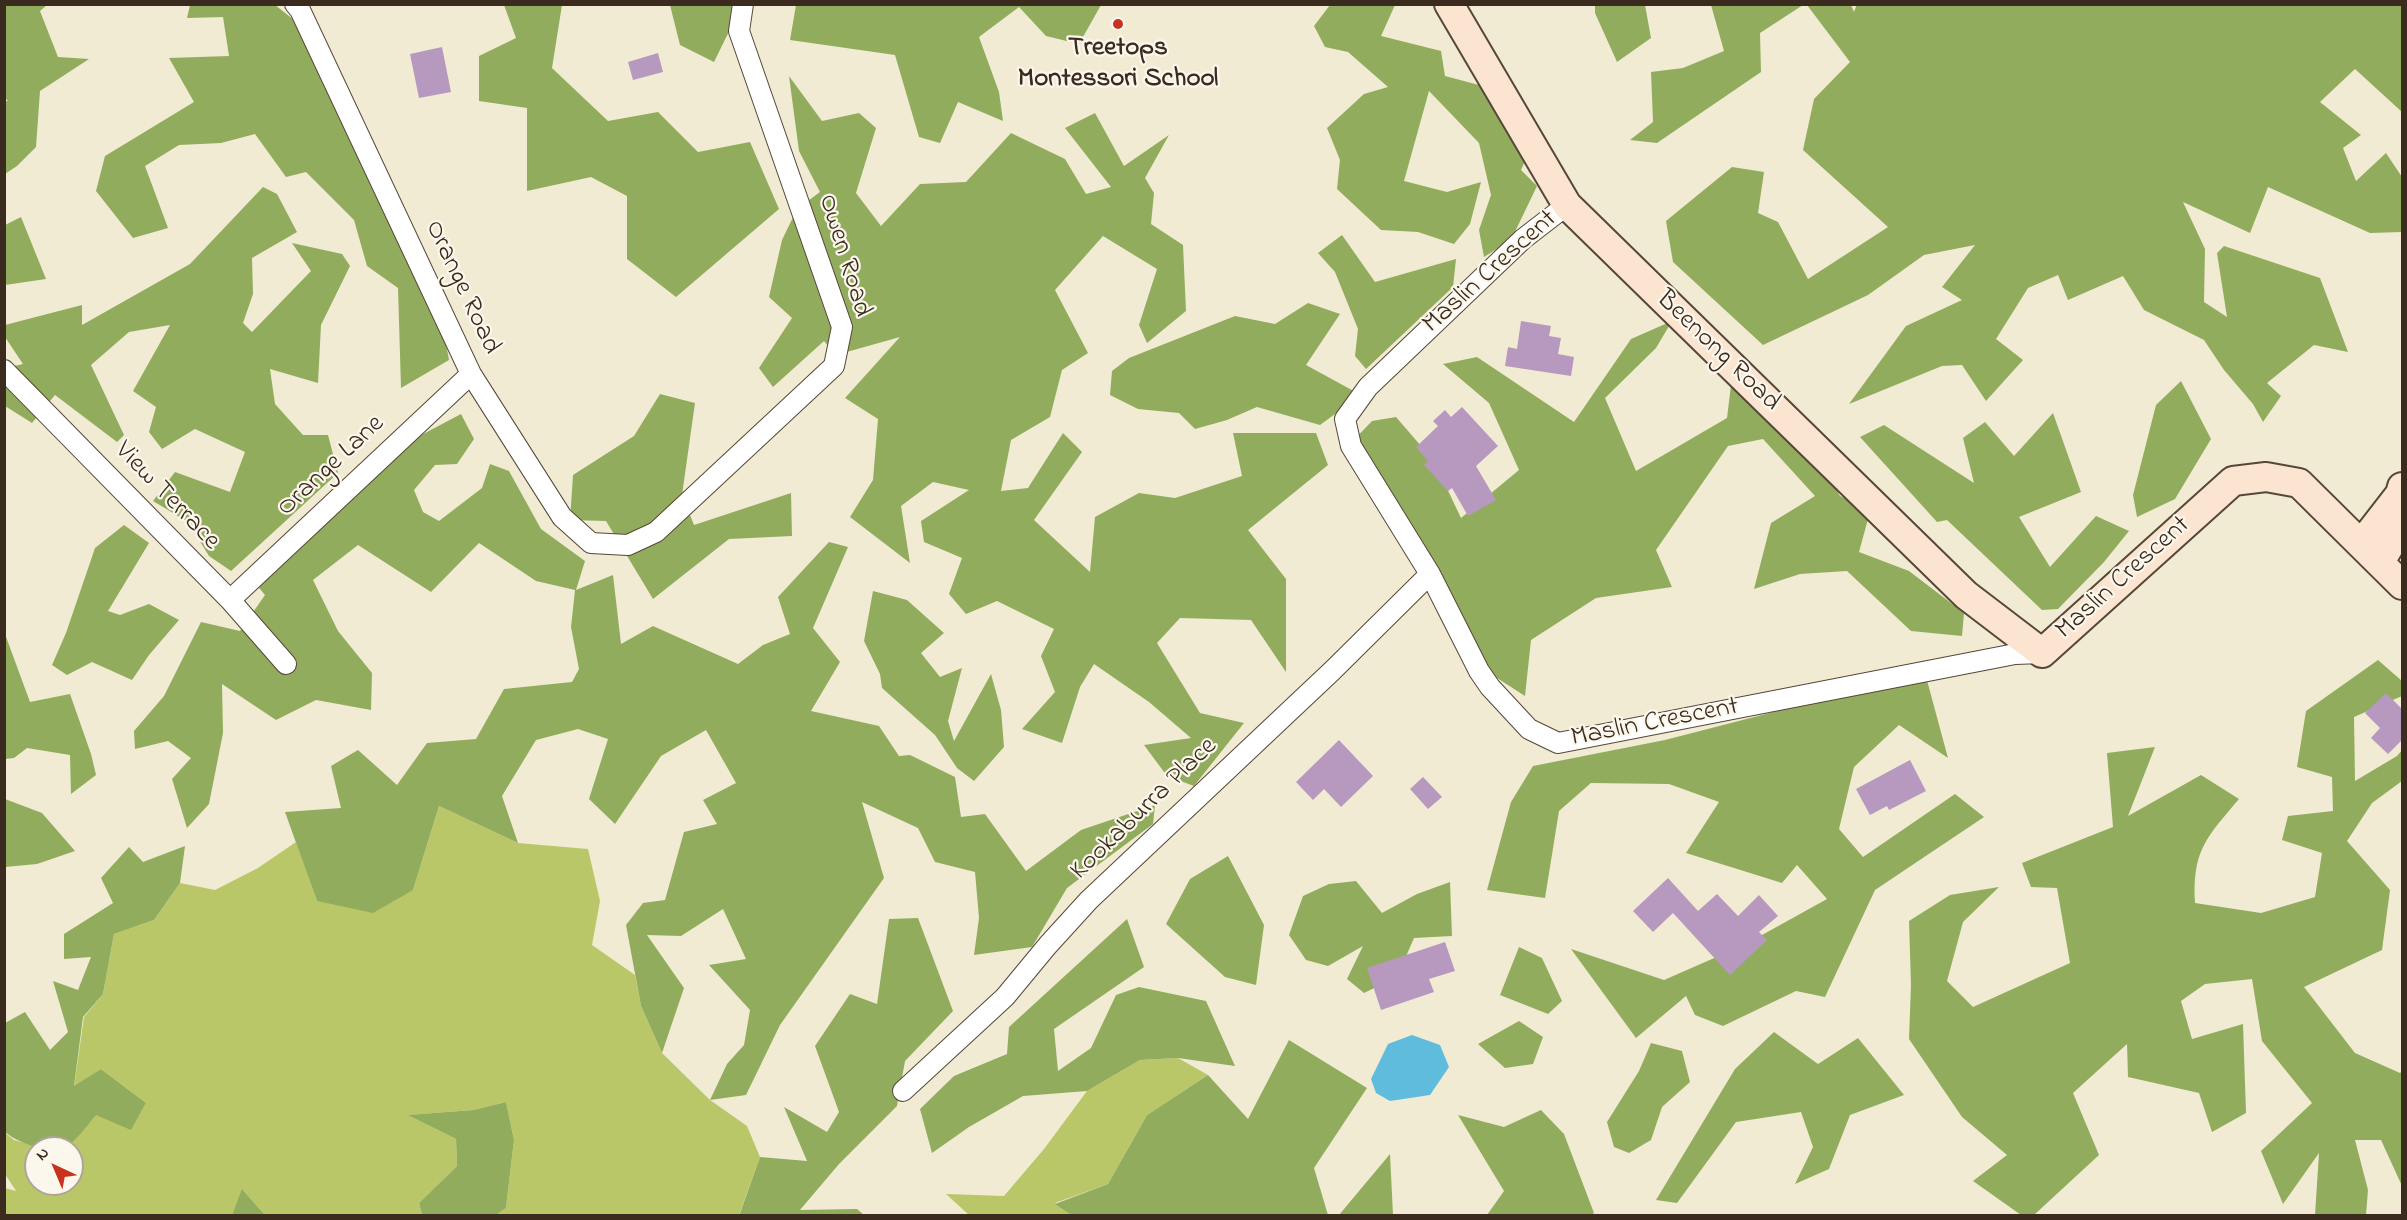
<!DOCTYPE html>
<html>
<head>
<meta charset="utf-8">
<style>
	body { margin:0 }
	#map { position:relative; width:2407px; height:1220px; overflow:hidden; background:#f1ebd3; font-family:"Indie Flower",sans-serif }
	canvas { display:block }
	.frame { position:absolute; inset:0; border:6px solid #3b2a1e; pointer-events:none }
	.north { position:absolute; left:24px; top:1136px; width:60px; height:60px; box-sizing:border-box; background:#fbf7ec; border:2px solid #aea59a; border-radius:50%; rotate:316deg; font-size:16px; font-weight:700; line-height:24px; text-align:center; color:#3b2a1e }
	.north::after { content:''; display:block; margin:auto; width:21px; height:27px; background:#c8321e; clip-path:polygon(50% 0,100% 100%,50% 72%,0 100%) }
</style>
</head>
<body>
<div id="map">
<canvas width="2407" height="1220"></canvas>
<div class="frame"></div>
<div class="north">N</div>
</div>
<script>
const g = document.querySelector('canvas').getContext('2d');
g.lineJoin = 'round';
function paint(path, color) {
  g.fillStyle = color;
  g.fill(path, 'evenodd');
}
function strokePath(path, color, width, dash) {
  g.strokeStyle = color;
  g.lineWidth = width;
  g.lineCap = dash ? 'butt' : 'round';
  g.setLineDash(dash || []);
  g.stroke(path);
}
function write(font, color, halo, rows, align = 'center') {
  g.font = font + ' "Indie Flower",sans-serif';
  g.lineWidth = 4.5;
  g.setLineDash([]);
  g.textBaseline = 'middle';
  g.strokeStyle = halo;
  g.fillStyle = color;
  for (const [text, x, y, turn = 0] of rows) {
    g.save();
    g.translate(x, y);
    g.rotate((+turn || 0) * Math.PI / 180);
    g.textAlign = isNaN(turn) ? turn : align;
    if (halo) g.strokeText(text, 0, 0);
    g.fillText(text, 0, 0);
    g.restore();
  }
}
const green = new Path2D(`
	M439,806l79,37 70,6 12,52 -8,44 43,30 6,31 21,47 48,47 37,26 13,31 -21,58h-243l10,-7 8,-68 -8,-38 -33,8 -64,5 47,24 1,27 -38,37 3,12h-157l-22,-25 -11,25 -227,1v-28l11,3 -11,-17 -1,-42 10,8 31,8h-9v36h36v-36h-10l12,-9 22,-25 35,15 15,-26 -45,-34 -27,18 10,-70 19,-23 11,-60 40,-14 26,-37 35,7 43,-22 38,-26 21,59 96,-11z
	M1178,1058l30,17 -61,40 -39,69 -53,19 18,12h-104l-23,-21 58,2 40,-47 43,-58 53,-31z`);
const forest = new Path2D(`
	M5,4l42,1 -7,6 18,46 31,2 -49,32 -4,56 -19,19 -12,8 -1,-71 4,-3 -4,-1z
	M1857,4l545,1v107l-47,-43 -35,33 41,33 -18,13 13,33 30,-28 16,24v55l-32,1 -102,-46 -18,46 -67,-31 22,47 -1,53 23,15 -10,-64 7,-7 96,32 28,74 -34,-7 -47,38 14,13 -18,26 -10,-18 -29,-34 -20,-30 -60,-30 -21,-34 -55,24 -10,-25 -30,13 -32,51 27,21 -37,41 -24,-36 -20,1 -93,38 57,-78 56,-26 -20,-13 33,-42 -51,10 -56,40 -105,50 -90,-83 -7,-41 66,-54 32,5 -6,41 20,9 30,57 80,-52 -85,-77 11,-51 36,-37 -43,-57h44l3,7z
	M190,5h85l19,15 10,-7 61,158 70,111 14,78 -48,28 -3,-100 -31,-22 -13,-46 -48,-48 -20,5 -31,-43 -34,9 -42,2 -34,21 23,62 -35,10 -37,-47 9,-35 89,-54 -25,-44 60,-2 -6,-39 -36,1z
	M504,5h58l-10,63 56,53 50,-9 40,40 52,-10 29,67 -103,88 -49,-38v-63l-36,-19 -64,14v-83l-48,-7v-45l37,-18z
	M670,5h72l-28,57 -34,-17z
	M796,5l4,-1 301,1 -22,39 -33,-8 -27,-29 -40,30 20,55 4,29 -45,-19 -18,41 -21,-6 -24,-82 -105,-15z
	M1330,5h65l-14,31 60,15 4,25 49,13 37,58 -10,23 16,16 -26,54 -27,17 -5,-27 12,-35 -12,-52 -50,-52 -25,90 43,11 34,-10 -11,42 -16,20 -36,-12 -37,-2 -44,-41 3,-29 -13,-32 37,-34 24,-7 -40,-35 -23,-5 -11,-21z
	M1595,5h50l6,33 -34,24 -22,-49z
	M1711,5h92l-43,28 1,39 -104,71 -27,-3 23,-18 -2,-50 32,-4 41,-17z
	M789,76l33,45 37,-8 17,15 -20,65 25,33 39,-42 46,-2 45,-49 54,26 21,35 25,-7 -46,-59 30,-15 29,53 45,-31 -24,43 9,15 -3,31 32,21 3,66 -39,32 -8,-18 18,-56 -54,-33 -48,54 33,63 -26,17 -12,47 -39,23 -10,51 27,-3 35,-55 19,19 -48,68 56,52 5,-55 44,-24 36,5 67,-22 -9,-43h83l12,32 -80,65 38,49v93l-35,-52 -71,-2 -23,25 43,70 44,10 -50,63 -27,-10 -23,-31 47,-7 -42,-36 -55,-38 -14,23 -18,56 -40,-14 33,-37 -14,-36 13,-27 -57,-28 -31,13 -17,-20 13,-36 -38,-16 -3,-21 48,-31 -36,-8 -32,24 9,57 -60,-46 23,-37 5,-61 -33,-21 55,-61 -64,18 -12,-14 -51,46 -14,-19 33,-50 -23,-21 13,-57 15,-31 23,-17 -21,-41z
	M263,187l14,7 20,38 -45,26 1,36 -10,29 9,9 59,-61 -19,-28 50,11 8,12 -29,59 -3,58 -48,-14 5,35 28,31h25l10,38 -107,98 -22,-15 -21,-34 -35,-21 22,-29 55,20 15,-40 -50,-23 -33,20 -13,-17 7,-25 -23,-16 37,-66 -41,7 -38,33 33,70 -7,7 -62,-47 -23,28 -27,-17v-38l18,-4 -18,-27v-12l77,-20v20l108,-61z
	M21,217l25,62 -41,6v-60z
	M1342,235l33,47 81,-23 -3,28 -87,82 -11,-13 3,-27 -23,-57 -17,-19z
	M1308,303l32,11 -34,51 55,30 -41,30 -63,-18 -30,13 -32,9 -16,-16 -41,-4 -28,-14 2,-24 17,-13 106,-42 40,8z
	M1672,321l-16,27 -51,50 31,73 91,-53 5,-41 92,91 16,28 31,12 -12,44 50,19 55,42 -2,23 -51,-5 -64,-60 -47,3 -46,15 17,-66 44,-27 -52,-57 -35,7 -72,104 16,37 -76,11 -65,42 -6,56 -59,-38 -119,-211 25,-26 24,-4 38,44 27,57 58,-48 -30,-67 -46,-39 34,-7 97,65 57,-83z
	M2181,381l30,58 -36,60 -38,18 -4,-22 23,-90z
	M660,394l35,9 -13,92 12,30 97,-32 1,43 -63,3 -76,60 -47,-78 -36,-1 3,-45 61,-39z
	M2053,413l28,79 -62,25 31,50 46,-51 33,15 -25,31 -46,47 -16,1 -95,-90 -10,2 -77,-85 24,-12 90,58 -11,-45 22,-16 29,34z
	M461,414l13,25 -17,25 -22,1 -21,25 9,22 16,9 43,-33 8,-24 19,7 32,58 44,32 -9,29 37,-15 8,69 32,-18 85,38 25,-19 27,-11 -12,-37 51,-55 19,5 -35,81 27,34 -29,49 68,15 20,30 11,-1 45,22 6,40 24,-3 41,57 55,-41 74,-25 -2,19 -86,64 -35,59 -58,8 5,-37 -4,-46 -40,-10 -17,-34 -56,-26 22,76 -104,147 -34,70 -36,5 17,-36 17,-19 6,-35 -41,-45 37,-6 -23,-50 -42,27 -34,-1 37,53 -22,65 -21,-47 -15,-81 17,-22 22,-3 19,-68 33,-8 -14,-24 33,-17 -30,-53 -45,26 -46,68 -26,-25 19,-60 -30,-10 -42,11 -34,56 16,47 -79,-37 -26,84 -40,23 -56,-12 -32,-89 56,-4 -10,-42 27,-16 39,35 30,-42 49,-4 28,-50 68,-7 7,-13 -8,-42 4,-37 -39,-9 -57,-38 -48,49 -73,-47 -45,35 25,51 34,42 -1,37 -55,-10 -40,20 -54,-36 1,49 -14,71 -22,24 -15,-49 19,-21 -23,-17 -33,8 -1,-18 30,-35 37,-74 39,9 25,-36 -15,-18 85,-62 40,-41 18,-24z
	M124,525l25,18 -41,68 12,4 29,-11 30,16 -30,35 -17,25 -40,-18 -25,13 -15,-10 14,-32 29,-85z
	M873,591l34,9 37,33 -23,20 19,24 22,-9 -14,53 6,20 37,-67 10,36 3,37 -30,34 -17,-13 -22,-33 -53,-47 -2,-14 -16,-33z
	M5,634l25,68 40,-8 21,60 5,21 -25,19 -1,-39 -43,-7 -13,10 -9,1z
	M2378,660l24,21v15l-48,21 1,64 42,-25 5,-6v31l-30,22 -25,38 43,49 -8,60 -78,37 51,66 45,20 2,-2v115l-21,-46h-26l13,50 -2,25h-51l4,-62 -36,51 -22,-53 51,-48 -50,-62 -10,-62 -47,5 -24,17 11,38 51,-15 3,89 -34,19 -13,-39 -71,-16 -1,-33 -54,49 26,62 -65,60h-13l-48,-34 34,-26 -45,-38 -53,-78 2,-54 -2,-64 41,-26 49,-8 -36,35 -16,59 26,26 97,-44 -13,-75 -26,-1 -9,-24 91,-36 -6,-74 48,-6 -27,69 73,-41 38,24c-32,38 -47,51 -44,104l66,10 54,-16 7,-44 -40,-13 6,-24 45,-5 -1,-34 -35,-10 9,-56z
	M1925,673l23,85 -49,-33 -45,42 -15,62 24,28 92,-63 29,23 -109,73 -50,107 -29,-6 -73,35 -28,-11 -9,-19 -50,42 -65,-89 93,31 80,-35 83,-46 -30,-34 -15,18 -96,-30 33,-51 -50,-18 -78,-1 -32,28 -14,87 -58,-8 24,-88 22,-36 132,-26z
	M5,799l37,14 33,38 -38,13 -32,3z
	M185,846l-5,37 -26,37 -40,14 -11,60 -20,23 -9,69 27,-17 45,34 -15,27 -35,-15c-9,10 -20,28 -34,33 -15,5 -46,-6 -57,-16v-109l20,-11 25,38 18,-18 -15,-51 25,9 13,-33 -27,2v-25l49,-31 -12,-25 28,-31 14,15z
	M1228,856l36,69 -8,60 -31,-8 -59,-53 24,-45z
	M1356,881l26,32 35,-19 33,-12 2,54 -38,2 -17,39 -33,16 -17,-14 16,-33 -35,20 -22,-6 -17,-25 14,-39 26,-12z
	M918,918l35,93 -48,50 -8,45 -58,58 -39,46 57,-1 7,6 -125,1 21,-59 47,4 -23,-54 43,25 12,-20 -24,-66 35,-52 27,10 12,-85z
	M1127,919l17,48 -90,62 4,42 33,-23 25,-53 23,-8 67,14 29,65 -57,-8 -38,2 -53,31 -64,5 -54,31 -37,26 -12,-44 34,-33 53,-22 2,-27z
	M1519,947l23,11 20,43 -14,13 -48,-19z
	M1519,1021l24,16 -10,27 -28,4 -27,-24z
	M1774,1032l44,32 40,-26 46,57 -54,20 -21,54 -34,15 18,-37 -12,-35 -65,10 -59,81 -21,-3 79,-131z
	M1289,1040l78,48 -53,80 14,47 -255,1 -18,-12 53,-20 39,-69 61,-40 40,44z
	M1651,1043l31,8 8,31 -28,25 -11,33 -22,13 -15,-6 -7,-25 32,-51z
	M506,1102l8,38 -8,68 -10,7h-74l-3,-12 38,-37 -1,-27 -48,-24 65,-5z
	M1541,1110l23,24 30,79 -4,3 -103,-1 17,-24 -46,-76 46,12z
	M1390,1154l3,61h-54z
	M242,1189l23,26h-33z`);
const water = new Path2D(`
	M1412,1035l28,10 9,22 -19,28 -40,6 -14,-8 -5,-14 17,-35z`);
const building = new Path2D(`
	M442,47l9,45 -32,6 -9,-44z
	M658,53l5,19 -30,8 -5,-18z
	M1521,321l30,5 -2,10 12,2 -3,16 16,3 -3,19 -66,-10 3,-19 9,2z
	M1462,407l36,39 -22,20 20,34 -28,16 -16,-28 -4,3 -24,-26 4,-4 -12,-14 22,-21 -5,-5 12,-11 6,7z
	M2386,693l17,17v29l-15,15 -17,-16 9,-10 -15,-15z
	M1339,740l34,36 -32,31 -17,-18 -11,11 -17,-18z
	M1910,760l16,31 -37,19 -2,-4 -17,9 -14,-26z
	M1423,777l19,20 -14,12 -18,-20z
	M1668,878l30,33 19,-17 21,22 21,-21 19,21 -19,16 8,8 -37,35 -57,-62 -20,19 -20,-21z
	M1445,942l10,29 -26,8 5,13 -53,18 -14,-42z`);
const street = new Path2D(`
	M295,4l5,6 171,364 91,143 29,26 37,2 28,-13 178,-166 8,-39 -103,-296 4,-27
	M1567,205l-44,34 -155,148 -23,32 6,27 79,128 49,97 11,16 39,42 29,14 457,-89 27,-1
	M4,370l226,230 56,64
	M230,600l241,-226
	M903,1091l102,-94 43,-52 41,-45 243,-229 98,-97`);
const secondary = new Path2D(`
	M1449,4l118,201 399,390 76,58 191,-172 33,-4 33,6 103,102
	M2362,543l38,-49 2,-7
	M2380,562l22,-37`);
const markers = [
	[1118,24,6,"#c8321e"]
];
const poiNames = [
	["Treetops",1118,50],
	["Montessori School",1118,81]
];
const streetNames = [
	["Owen Road",843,256,73],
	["Maslin Crescent",1491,273,-42],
	["Orange Road",461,288,65],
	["Beenong Road",1717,352,44],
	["Orange Lane",332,467,-43],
	["View Terrace",166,497,46],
	["Maslin Crescent",2124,579,-42],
	["Maslin Crescent",1655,724,-11],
	["Kookaburra Place",1145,810,-44]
];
paint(green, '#b9c769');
paint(forest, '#92ac5d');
paint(water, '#60bcdd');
paint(building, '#b799bf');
strokePath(street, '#564739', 22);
strokePath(secondary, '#564739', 32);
strokePath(street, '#fff', 20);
strokePath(secondary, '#fce5d0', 28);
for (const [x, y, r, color] of markers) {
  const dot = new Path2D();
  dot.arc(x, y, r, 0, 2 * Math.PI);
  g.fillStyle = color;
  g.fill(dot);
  strokePath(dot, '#fbf7ec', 2);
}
write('bold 27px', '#3b2a1e', '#fbf7ec', poiNames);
write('27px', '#3b2a1e', '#fbf7ec', streetNames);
</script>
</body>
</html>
